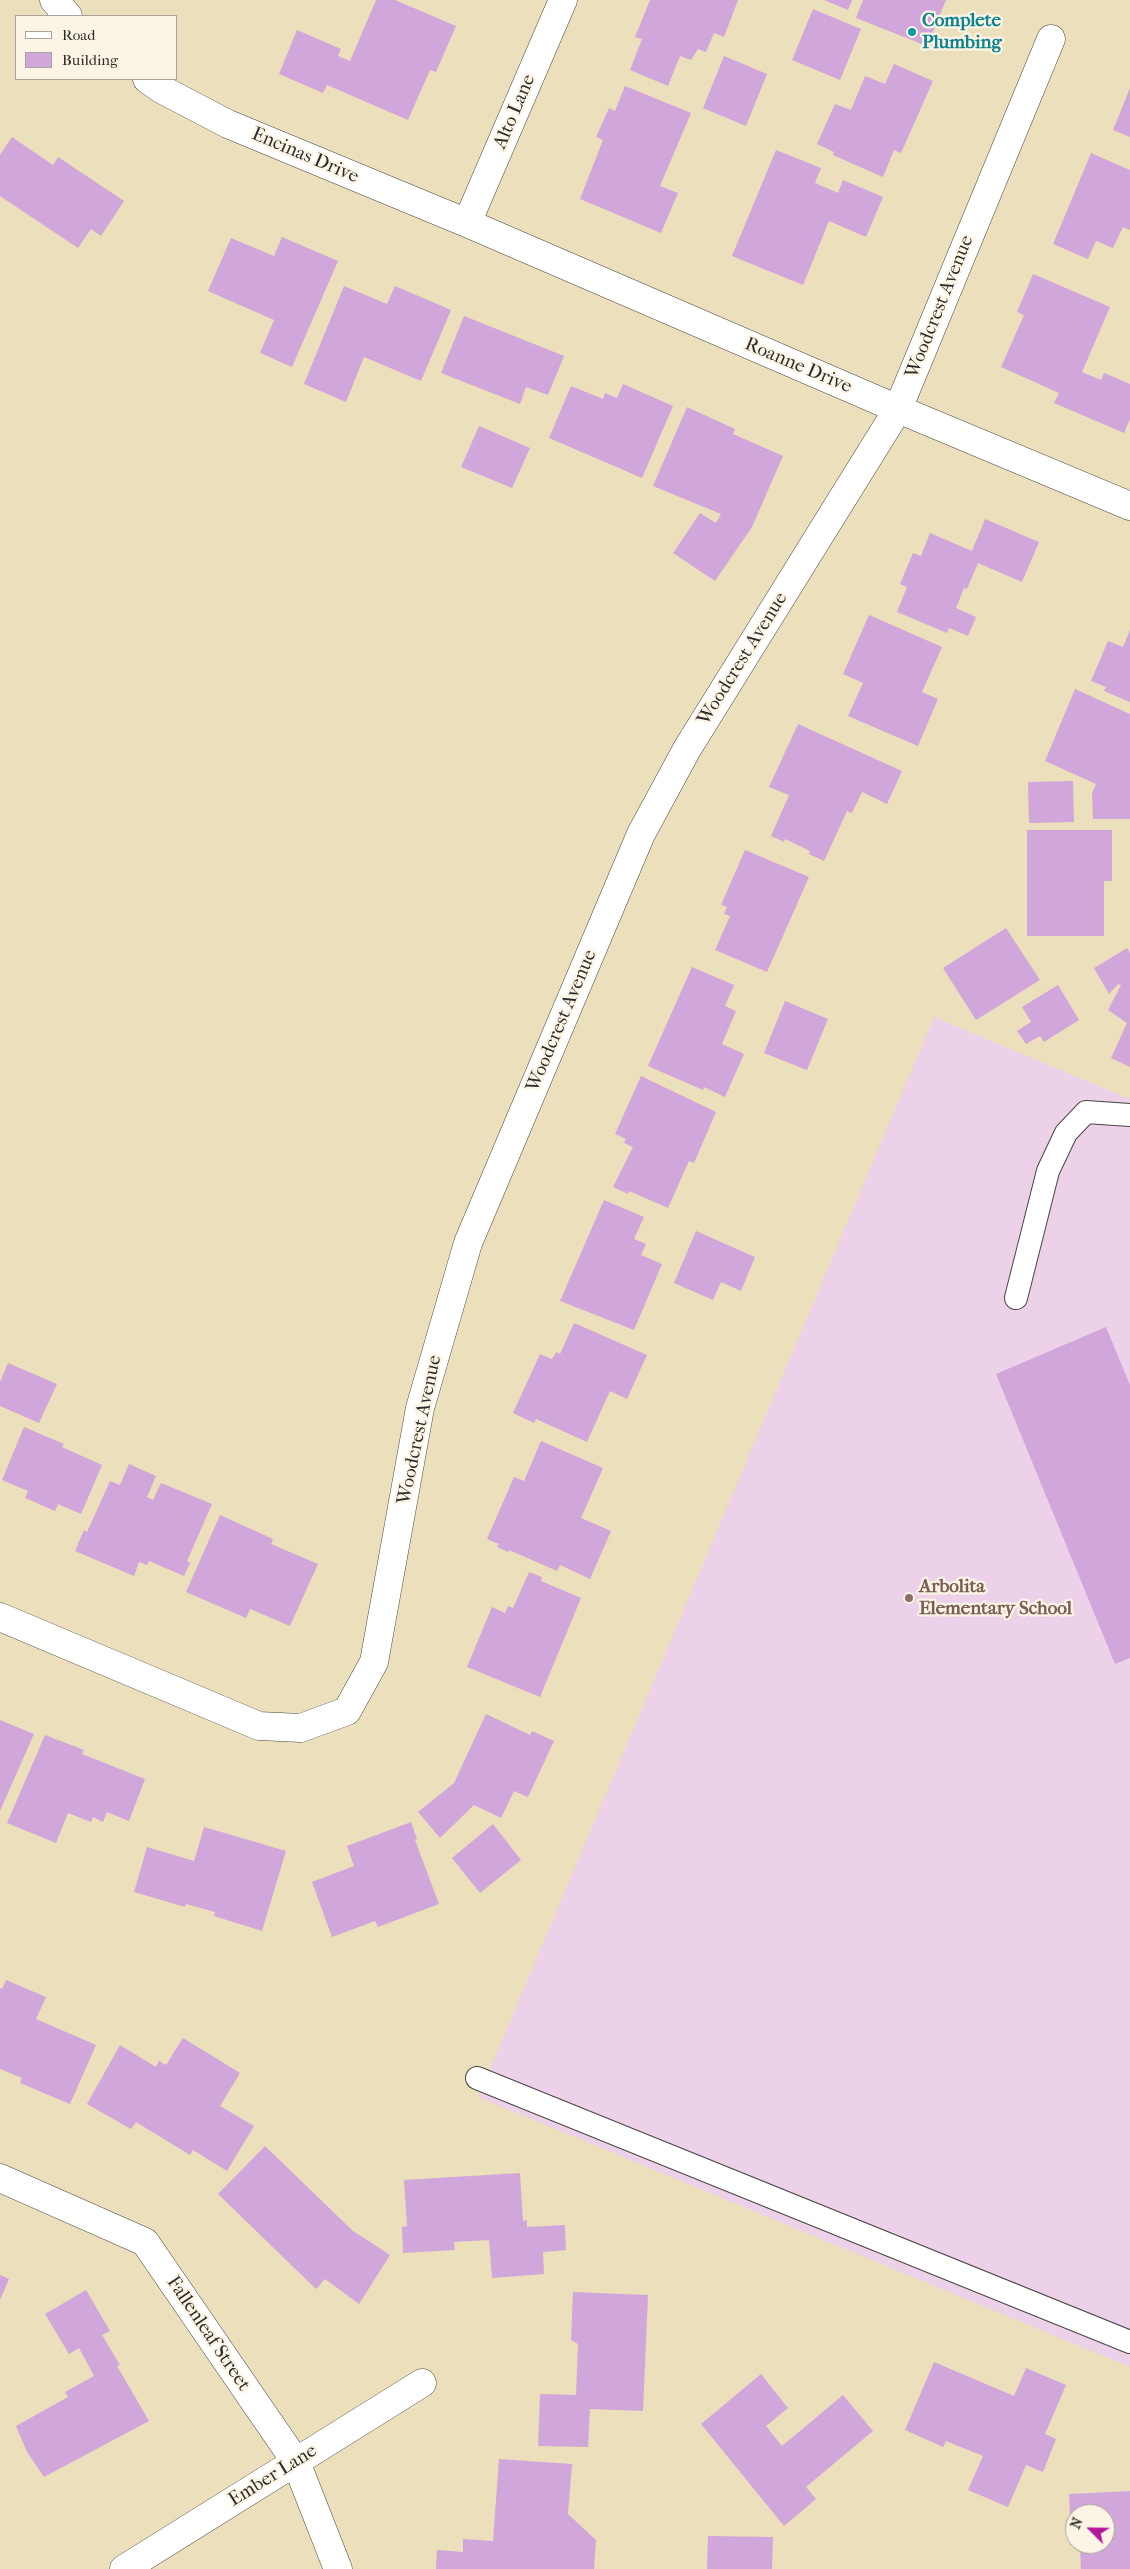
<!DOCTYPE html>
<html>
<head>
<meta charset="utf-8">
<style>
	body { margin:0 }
	#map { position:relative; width:1130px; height:2569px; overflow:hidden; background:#ecdfbc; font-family:"IM FELL French Canon",serif }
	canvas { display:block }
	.legend { position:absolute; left:15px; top:15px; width:162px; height:65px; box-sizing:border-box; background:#fcf5e5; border:1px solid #a8a49b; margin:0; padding:6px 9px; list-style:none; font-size:15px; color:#2b2b2b }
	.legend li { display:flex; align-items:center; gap:10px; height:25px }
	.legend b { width:25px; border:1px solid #a8a49b }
	.north { position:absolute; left:1065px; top:2504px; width:50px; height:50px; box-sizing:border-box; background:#fcf5e5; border:1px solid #a8a49b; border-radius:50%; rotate:293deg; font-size:14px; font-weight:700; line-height:20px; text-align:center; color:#2b2b2b }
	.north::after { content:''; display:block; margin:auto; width:18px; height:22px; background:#b5179e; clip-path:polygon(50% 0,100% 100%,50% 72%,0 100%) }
</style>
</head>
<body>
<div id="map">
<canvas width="1130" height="2569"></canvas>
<ul class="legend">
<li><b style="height:6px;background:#fff"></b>Road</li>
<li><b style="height:14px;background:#d0a6db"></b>Building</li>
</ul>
<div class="north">N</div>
</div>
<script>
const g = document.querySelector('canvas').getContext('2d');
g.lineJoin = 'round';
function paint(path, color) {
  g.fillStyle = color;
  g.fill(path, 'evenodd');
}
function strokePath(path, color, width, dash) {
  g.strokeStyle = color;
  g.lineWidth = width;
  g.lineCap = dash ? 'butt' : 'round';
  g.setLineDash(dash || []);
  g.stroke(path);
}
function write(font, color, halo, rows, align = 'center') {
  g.font = font + ' "IM FELL French Canon",serif';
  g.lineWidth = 4.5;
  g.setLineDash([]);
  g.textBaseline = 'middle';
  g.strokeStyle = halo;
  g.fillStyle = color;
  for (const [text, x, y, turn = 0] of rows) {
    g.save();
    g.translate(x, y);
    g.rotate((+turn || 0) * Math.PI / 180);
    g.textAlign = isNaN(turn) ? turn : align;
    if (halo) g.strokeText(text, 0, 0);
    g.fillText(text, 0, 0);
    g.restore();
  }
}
const built = new Path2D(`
	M934,1017l196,82v1268l-652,-270z`);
const building = new Path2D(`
	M376,0h19l61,26 -20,46 -6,-2 -22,50 -81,-35 -4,8 -44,-19 18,-44 44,19 -3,7 12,5z
	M650,0h88l-14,37 -10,-4 -8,19 -8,-3 -7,11 -11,-4 -12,30 -38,-16 12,-31 -7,-2z
	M824,0h28l-4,10z
	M863,0h83l-19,46 -71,-28z
	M813,9l48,20 -21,51 -48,-20z
	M724,56l43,18 -21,52 -43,-18z
	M894,64l39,17 -32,72 -7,-3 -11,27 -50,-22 1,-3 -17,-8 18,-40 16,6 14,-34 20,8z
	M625,86l66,27 -31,73 18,7 -17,40 -81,-34 23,-59 -7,-3 13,-29 6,3z
	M1130,88v49l-17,-7z
	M12,137l41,28 5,-8 66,44 -23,35 -10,-7 -13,19 -78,-52v-41z
	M776,150l45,18 -6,15 23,10 5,-13 40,17 -17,40 -37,-16 -26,64 -71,-29z
	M1091,153l39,17v60l-7,-3 -10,21 -17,-7 -8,18 -35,-15z
	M282,237l56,24 -46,106 -32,-14 14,-33 -66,-29 23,-53 43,18z
	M1033,274l77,33 -28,65 19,8 3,-7 26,11v35l-6,14 -70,-30 5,-10 -58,-26 23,-52 -7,-3z
	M344,286l43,18 8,-18 56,24 -30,71 -57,-24 -18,45 -42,-18z
	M464,316l100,40 -16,39 -22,-8 -6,17 -79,-31z
	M623,384l50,22 -31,72 -93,-40 22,-52 32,13 2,-6 12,5z
	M687,407l48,22 -2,5 50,22 -31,71 -37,54 -42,-28 27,-40 16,10 5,-9 -68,-28z
	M479,426l51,22 -18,40 -51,-21z
	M985,519l54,23 -17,40 -44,-19 -11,26 -3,-1 -8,20 20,9 -8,19 -19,-8 -2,5 -50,-21 10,-25 -7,-3 13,-31 8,3 9,-23 42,18z
	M869,615l73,32 -20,45 16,7 -20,47 -70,-30 15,-33 -20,-9z
	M1130,630v72l-26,-11 2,-4 -15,-6 17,-40 15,6z
	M1075,689l55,25v105h-37l-1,-26 4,-9 -51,-23z
	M798,724l104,47 -15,33 -25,-12 -10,21 -5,-2 -23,50 -15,-7 1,-3 -25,-12 -1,3 -13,-6 18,-41 -20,-8z
	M1073,781l1,41 -45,1 -1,-41z
	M1027,830h85v51h-8v55h-77z
	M745,850l64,27 -42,95 -52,-22 15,-34 -6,-2 3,-7 -6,-2z
	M1006,928l34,52 -64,40 -33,-52z
	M1127,948l3,5v114l-19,-9 16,-35 -19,-13 13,-25 -3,-1 -9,10 -15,-26z
	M692,967l42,18 -9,21 11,5 -14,33 22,10 -19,43 -21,-10 -1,3 -55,-24z
	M1058,985l21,35 -35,22 -4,-6 -14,8 -9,-13 14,-9 -9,-15z
	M785,1001l43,18 -21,51 -43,-17z
	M641,1076l75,36 -22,51 -5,-2 -21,47 -39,-17 -1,3 -15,-7 20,-40 -9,-4 2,-4 -11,-5z
	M604,1200l40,17 -10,22 12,5 -5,11 21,9 -28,66 -74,-29z
	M696,1231l59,26 -14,34 -20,-9 -8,18 -39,-17z
	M574,1323l73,32 -20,44 -17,-8 -23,51 -51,-23 -2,4 -21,-10 27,-59 12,5 4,-7 4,2z
	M1106,1327l24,58v273l-15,6 -119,-290z
	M8,1363l49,21 -18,39 -39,-17v-24z
	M24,1427l40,17 -2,3 40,18 -21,49 -23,-10 -3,7 -30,-13 3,-7 -26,-11z
	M541,1441l62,27 -22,50 30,13 -21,48 -30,-14 -3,6 -48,-21 -1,2 -11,-5 2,-3 -12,-5 27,-62 10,4z
	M129,1464l27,12 -9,21 6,3 8,-17 51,21 -25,57 3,2 -6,13 -35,-15 -2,4 -8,-3 -5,14 -59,-25 9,-21 3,2 23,-51 10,4z
	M220,1515l53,24 -2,5 47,20 -28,62 -40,-17 -4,9 -60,-26z
	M529,1572l13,5 -1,4 40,17 -41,99 -73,-30 25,-60 13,6 3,-7 5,2z
	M486,1714l44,21 2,-4 22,10 -26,56 -14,-6 -13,27 -27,-13 -34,33 -22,-26 36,-29z
	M0,1720l34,14 -34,77z
	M45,1735l39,15 -2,4 63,25 -16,42 -22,-9 -4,10 -10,-5 -2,5 -23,-9 -12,30 -49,-20z
	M411,1822l6,17 -2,1 24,64 -61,23 -3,-6 -43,16 -20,-55 42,-16 -7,-20z
	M493,1824l28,36 -41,33 -28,-35z
	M204,1827l82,24 -24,80 -48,-15 1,-4 -29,-8 -1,3 -51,-15 13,-45 47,14z
	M6,1980l40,17 -10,22 60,26 -26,59 -50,-21 2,-5 -22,-9v-81l2,1z
	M183,2038l57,35 -20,33 34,20 -27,45 -34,-21 -3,5 -54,-33 -5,7 -44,-25 33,-59 36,22 3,-6 7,4z
	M265,2146l88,85 37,24 -31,49 -34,-25 -9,10 -98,-95z
	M520,2173l3,48 4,-1v7l38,-2 1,25 -23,2 1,22 -52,4 -3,-38 -35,2 1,8 -52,3 -1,-26 5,-1 -3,-46z
	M0,2275l9,4 -9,21z
	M86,2290l24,41 -8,4 18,30 -3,1 32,55 -105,56 -17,-25 -11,-26 52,-29 -3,-5 29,-16 -15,-28 -10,6 -24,-40z
	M573,2292l75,3 -5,116 -53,-2 -2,38 -50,-1 2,-52 36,1 2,-51 -7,-4z
	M934,2362l80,34 12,-28 40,17 -21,49 11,5 -13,33 -17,-7 -18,42 -40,-17 15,-34 -37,-15 -3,6 -38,-17z
	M761,2374l27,34 -22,18 16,20 61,-51 30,36 -67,56 10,12 -32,27 -83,-102z
	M499,2459l73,5 -4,50 28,26 -2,29h-158l1,-19 26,2v-13l30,2z
	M1130,2491v78h-49l-1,-20h-3v-5h28v-30h-30v24l-4,1 -2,-45z
	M708,2536l65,1 -1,32h-65z`);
const service = new Path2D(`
	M1016,1298l32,-127 18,-38 20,-21 44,3
	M477,2078l653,264`);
const minor = new Path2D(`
	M54,0l14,16
	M147,79l14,10 67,35 239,99 431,186 232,97
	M467,223l96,-223
	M0,1617l259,109 42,2 46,-17 27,-49 46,-254 48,-165 173,-409 46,-85 211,-340 153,-370
	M0,2178l145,64 151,220 42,107
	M124,2569l298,-186`);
const markers = [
	[912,32,5,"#0f9aa8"],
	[909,1598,5,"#8d6e63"]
];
const cultureNames = [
	["Complete",922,21],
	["Plumbing",922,43]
];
const streetNames = [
	["Alto Lane",515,112,-67],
	["Encinas Drive",305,156,23],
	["Woodcrest Avenue",940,307,-68],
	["Roanne Drive",798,366,23],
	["Woodcrest Avenue",743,659,-58],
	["Woodcrest Avenue",562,1021,-67],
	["Woodcrest Avenue",420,1430,-78],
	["Fallenleaf Street",208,2334,56],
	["Ember Lane",273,2476,-32]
];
const educationNames = [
	["Arbolita",919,1587],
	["Elementary School",919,1609]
];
paint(built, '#edd1e9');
paint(building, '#d0a6db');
strokePath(service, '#484641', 24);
strokePath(minor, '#484641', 29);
strokePath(service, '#fff', 22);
strokePath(minor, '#fff', 28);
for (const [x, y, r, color] of markers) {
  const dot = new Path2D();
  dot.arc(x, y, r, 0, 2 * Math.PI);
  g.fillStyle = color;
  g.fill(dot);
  strokePath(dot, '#fcf5e5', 2);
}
write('bold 19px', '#0d838f', '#fcf5e5', cultureNames, 'left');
write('19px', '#2b2b2b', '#fcf5e5', streetNames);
write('bold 19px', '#785e54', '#fcf5e5', educationNames, 'left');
</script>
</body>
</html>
